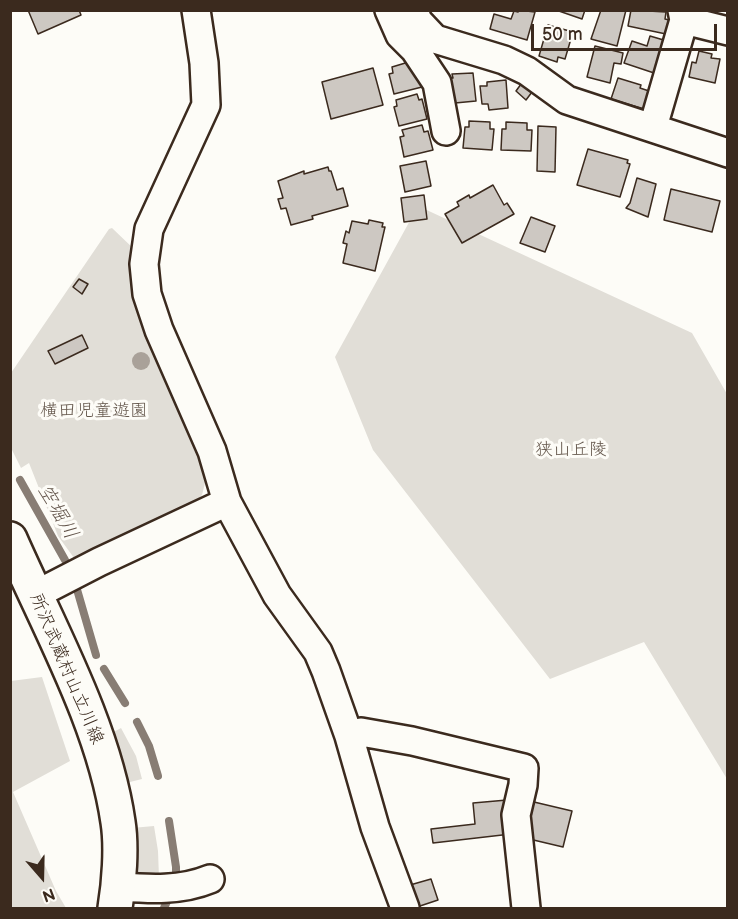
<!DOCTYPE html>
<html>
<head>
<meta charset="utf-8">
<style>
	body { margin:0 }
	#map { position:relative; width:738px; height:919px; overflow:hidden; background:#fdfcf7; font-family:"Balsamiq Sans",sans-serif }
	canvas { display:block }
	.frame { position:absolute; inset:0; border:12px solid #3b2a1e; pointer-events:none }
	.north { position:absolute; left:12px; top:847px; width:60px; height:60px; -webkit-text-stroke:4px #fdfcf7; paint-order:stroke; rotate:160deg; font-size:16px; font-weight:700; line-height:24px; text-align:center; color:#3b2a1e }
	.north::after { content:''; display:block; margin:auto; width:21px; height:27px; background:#3b2a1e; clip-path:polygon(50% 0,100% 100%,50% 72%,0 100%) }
	.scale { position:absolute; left:531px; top:24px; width:186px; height:27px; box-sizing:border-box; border:3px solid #3b2a1e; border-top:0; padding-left:8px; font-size:18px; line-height:21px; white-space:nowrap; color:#3b2a1e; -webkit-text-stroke:4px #fdfcf7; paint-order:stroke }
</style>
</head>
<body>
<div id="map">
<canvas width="738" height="919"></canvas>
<div class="frame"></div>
<div class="north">N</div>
<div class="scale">50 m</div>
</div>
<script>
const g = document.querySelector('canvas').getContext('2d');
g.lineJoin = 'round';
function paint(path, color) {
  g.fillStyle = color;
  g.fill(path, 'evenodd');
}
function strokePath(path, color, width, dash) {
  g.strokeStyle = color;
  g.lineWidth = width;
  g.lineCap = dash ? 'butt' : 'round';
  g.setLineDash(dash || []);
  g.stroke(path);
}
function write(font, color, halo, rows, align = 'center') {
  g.font = font + ' "Balsamiq Sans","Klee One",sans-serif';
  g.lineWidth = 6;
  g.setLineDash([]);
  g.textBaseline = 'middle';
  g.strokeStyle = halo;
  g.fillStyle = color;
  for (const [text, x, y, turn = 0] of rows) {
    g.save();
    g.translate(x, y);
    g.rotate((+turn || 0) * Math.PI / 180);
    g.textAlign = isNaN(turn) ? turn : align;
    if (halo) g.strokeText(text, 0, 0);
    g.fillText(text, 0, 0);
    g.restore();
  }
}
const green = new Path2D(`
	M418,206l274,127 35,61v385l-83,-137 -94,37 -177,-229 -38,-93z
	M112,228l23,22 -4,21 6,20 70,184 -5,20 -14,15 -111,52 -19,-26 -29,-73 -8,5 -10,-20v-75l98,-144z
	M42,677l28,84 -57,31 43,99 10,17h-55v-227z
	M121,728l15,28 6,23 -16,4 -14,-50z
	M154,826l4,25 1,27h-25l-2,-50z`);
const stream = new Path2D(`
	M20,480l45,80
	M76,586l20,69
	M104,669l21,34
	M137,722l12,24 9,30
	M169,821l7,46v12
	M164,908l5,-11`);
const building = new Path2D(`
	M28,10h51l2,5 -43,19z
	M518,10l17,2 -8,28 -37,-11 4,-15 17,5 3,-8 4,1z
	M556,10h29l-3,9z
	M601,10h25l-9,36 -26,-7z
	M631,10l35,2 -1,7 4,1 -3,14 -38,-8z
	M548,25l25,7 -8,27 -7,-2 -1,5 -18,-6z
	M650,36l17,5 -10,33 -33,-11 8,-22 15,5z
	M595,46l28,7 -2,11 -7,-1 -4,20 -23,-6z
	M699,51l13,3 -1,4 9,1 -5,24 -26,-6 3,-15 4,1z
	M412,61l5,6 5,20 -28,7 -5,-20 4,-1 -1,-6z
	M373,68l10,37 -52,14 -9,-37z
	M473,73l3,28 -21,2 -1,-7h-5l-2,-17 6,-1 -1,-4z
	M618,78l23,7 -1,3 12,4 -4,13 -3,-1 -1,5 -33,-10z
	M506,80l2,28 -19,2 -1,-6h-6l-2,-18h7v-4z
	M524,80l11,8 -9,12 -10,-9z
	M417,94l2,6 3,-1 5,20 -28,7 -5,-19 3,-1 -1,-6z
	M469,121l21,1v7h4l-2,21 -29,-2 2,-21h4z
	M506,122l21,1v7h5l-1,21 -30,-1 1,-21h4z
	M422,125l2,7 4,-1 5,19 -29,7 -4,-20 4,-1 -2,-6z
	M538,126l18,1 -1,45 -18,-1z
	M588,149l40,11 -1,3 3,1 -10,33 -43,-12z
	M426,161l5,25 -26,6 -5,-26z
	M328,167l1,4h2l6,19 6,-2 5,18 -36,10 1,3 -22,6 -5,-17 -5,1 -3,-10 5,-1 -5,-17 26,-10v3z
	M637,178l19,6 -8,33 -22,-9 4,-5z
	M493,185l11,20 3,-2 7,11 -52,29 -17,-29 14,-8 -2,-4 12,-7 1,3z
	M671,189l49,12 -8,31 -48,-12z
	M424,195l3,24 -23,3 -3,-24z
	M531,217l24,9 -10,26 -25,-9z
	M369,220l14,3 -1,4h3l-10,44 -32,-8 4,-19 -4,-1 3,-12 3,2 3,-12 16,3z
	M79,279l9,5 -6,10 -9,-7z
	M82,335l6,13 -33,16 -7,-13z
	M507,800l4,34 -78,9 -2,-14 44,-5 -2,-21z
	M534,802l38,9 -9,36 -38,-9z
	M431,879l7,21 -21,7 -7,-22z`);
const minor = new Path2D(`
	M196,10l8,53 2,42 -57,124 -5,35 3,30 12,36 53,121 15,51 50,93 41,57 8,19 23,65 26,91 30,81
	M389,10l11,25 15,15 22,33 9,48
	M414,10l4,11 17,18 69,21 23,11 40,29 161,53
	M684,20l44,11
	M653,127l31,-107 -2,-10
	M35,595l64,-33 128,-60
	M349,736l12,-4 51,9 112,27 -1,17 -7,30 10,93
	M119,887c31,2 62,4 91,-8`);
const major = new Path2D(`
	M10,539c39,89 94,186 108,283 4,25 1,62 -3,86`);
const trees = [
	[141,361]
];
const parkNames = [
	["横田児童遊園",94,411],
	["狭山丘陵",571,450]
];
const streetNames = [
	["所沢武蔵村山立川線",66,669,67]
];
const waterNames = [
	["空堀川",57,512,60]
];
paint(green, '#e1ded7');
strokePath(stream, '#887d74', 8);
paint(building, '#cdc8c2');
strokePath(building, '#3b2a1e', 1.5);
strokePath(minor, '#3b2a1e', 32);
strokePath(major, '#3b2a1e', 38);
strokePath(minor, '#fdfcf7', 27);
strokePath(major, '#fdfcf7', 33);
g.fillStyle = '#a9a199';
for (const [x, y] of trees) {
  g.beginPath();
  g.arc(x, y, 9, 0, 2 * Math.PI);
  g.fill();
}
write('18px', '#64574c', '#fdfcf7', parkNames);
write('18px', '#3b2a1e', '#fdfcf7', streetNames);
write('italic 20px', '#615349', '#fdfcf7', waterNames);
</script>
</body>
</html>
